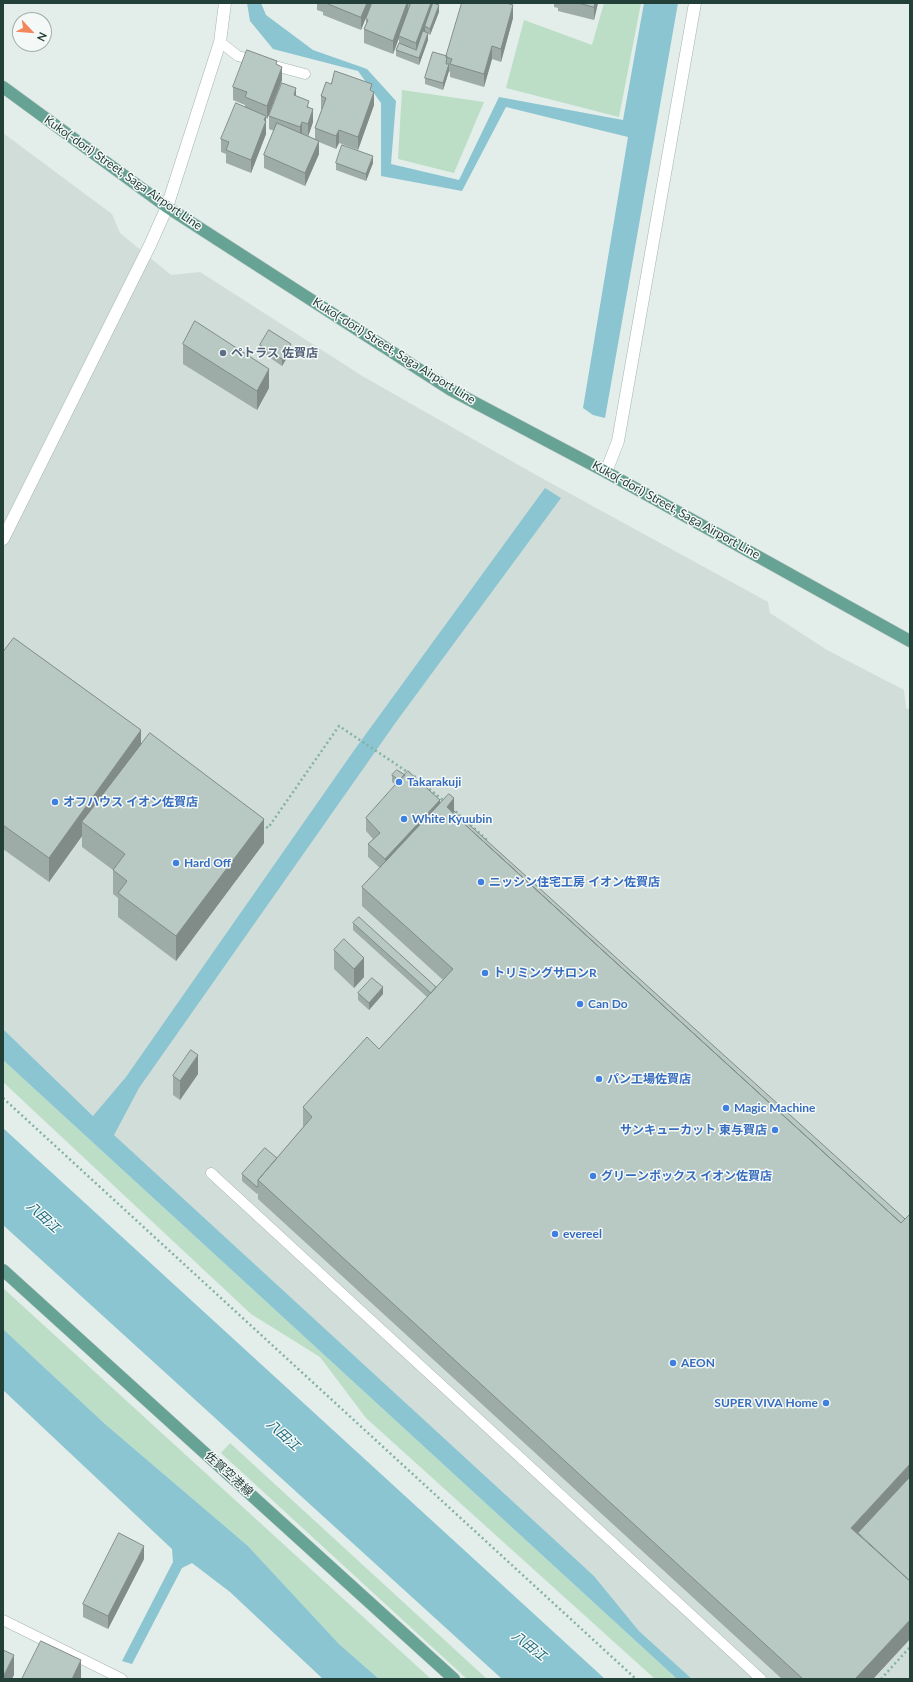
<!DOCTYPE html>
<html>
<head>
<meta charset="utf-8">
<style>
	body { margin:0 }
	#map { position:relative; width:913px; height:1682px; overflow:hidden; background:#e3ede9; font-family:Lato,sans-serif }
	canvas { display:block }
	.frame { position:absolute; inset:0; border:4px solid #223f38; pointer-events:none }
	.north { position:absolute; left:12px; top:12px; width:40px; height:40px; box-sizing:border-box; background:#f4f9f7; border:1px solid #a0afab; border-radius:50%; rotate:116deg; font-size:11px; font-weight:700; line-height:16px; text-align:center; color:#223f38 }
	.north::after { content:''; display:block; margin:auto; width:14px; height:18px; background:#f2865c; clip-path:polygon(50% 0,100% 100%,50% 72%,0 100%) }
</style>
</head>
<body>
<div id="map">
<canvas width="913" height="1682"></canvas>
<div class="frame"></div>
<div class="north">N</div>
</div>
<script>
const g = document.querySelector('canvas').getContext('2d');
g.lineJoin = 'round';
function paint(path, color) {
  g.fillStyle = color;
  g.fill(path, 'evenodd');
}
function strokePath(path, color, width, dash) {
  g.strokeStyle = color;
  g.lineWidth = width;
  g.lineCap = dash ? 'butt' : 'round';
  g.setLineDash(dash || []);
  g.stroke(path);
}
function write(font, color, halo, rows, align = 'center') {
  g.font = font + ' Lato,"Noto Sans JP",sans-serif';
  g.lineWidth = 3;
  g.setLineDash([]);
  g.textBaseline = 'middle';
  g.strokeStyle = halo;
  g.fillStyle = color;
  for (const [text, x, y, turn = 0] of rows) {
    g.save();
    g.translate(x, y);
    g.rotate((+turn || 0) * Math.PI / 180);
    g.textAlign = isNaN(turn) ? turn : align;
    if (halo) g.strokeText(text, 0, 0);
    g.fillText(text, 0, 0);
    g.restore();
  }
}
const built = new Path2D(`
	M3,133l109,81 8,19 51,42 29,-3 164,105 172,98 232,127 2,11 57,37 77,40 2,18 4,2v969h-218l-53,-48 -45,-55 -501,-460 -90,-87z`);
const green = new Path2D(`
	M604,3h37l-22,114 -113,-29 18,-68 68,25z
	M402,90l82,12 -30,71 -56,-14z
	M3,1060l674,619h-22l-289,-261 -46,-61 -69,-43 -248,-232z
	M3,1288l428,391h-52l-40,-35 -91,-98 -143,-122 -102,-95z
	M230,1443l257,236h-20l-246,-226z`);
const water = new Path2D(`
	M247,3h14l5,12 47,35 54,19 29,32 -5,63 68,16 40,-83 124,23 21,-117h34l-73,415 -12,-3 -10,-7 45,-271 -122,-30 -44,84 -81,-15v-73l-23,-32 -85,-22 -23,-28z
	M545,488l16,10 -165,224 -257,366 -25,47 480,441 45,55 53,48h-15l-674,-619v-31l90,87 33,-39 229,-328z
	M3,1128l602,551h-103l-499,-454z
	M3,1329l102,95 143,122 91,98 40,35h-56l-93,-87 -38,-29 -10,5 -50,96 -10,-3 51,-99 -1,-13 -169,-159z`);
const path = new Path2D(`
	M414,776l31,26
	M452,808l35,32
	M262,824l6,4 71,-102 70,47
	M3,1098l633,581
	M881,1679l29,-32`);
const lane = new Path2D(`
	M220,42l18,14 67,18
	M211,1173l550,506
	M3,1620l119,59`);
const street = new Path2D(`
	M606,472l12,-31 77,-438
	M3,539l147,-294 17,-38 53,-165 5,-39`);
const primary = new Path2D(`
	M3,87l164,120 284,183 155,82 304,169
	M3,1270l451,409`);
const wall = new Path2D(`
	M317,3h119v1l3,8 -9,23 -2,-1v6l-9,25 -23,-9v-6l3,-6v-6l-6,16 -29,-11v-14l2,-4v-6l1,-4 -6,15 -38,-15v-3l-6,-2z
	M554,3h44l-4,17 -36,-9v-3l-4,-1z
	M513,18l-12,44 -9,-3 -8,28 -34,-10v-5l-1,-1 -6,19 -18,-6v-6l22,-22z
	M277,65l5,15 -15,39 -1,-1v16l-15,39 -25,-10v-9l-5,-2v-13l24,-32v-2l-12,-5v-13z
	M331,84l41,7 2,14 -16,45 -19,-7 -3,6 -17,-7v12l-14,32 -41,-18v-13l10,-24 -5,-2v-13l27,-20 13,11 4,15 -5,14 7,3v-11l7,-18 -1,-1v-13z
	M336,163h37l-7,18 -30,-11z
	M183,344l86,44 -12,22 -74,-46z
	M260,345l31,6 -9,15 -22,-15z
	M3,652l138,92 123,99 -88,118 -58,-44v-19l-5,-4v-24l-31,-23v-11l-33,46 -46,-33z
	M392,775l48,29 14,7 456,828 -37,40h-91l-524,-480v-6l-1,1 -15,-13v-7l35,-16 26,-31v-20l76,-58 48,-52 -74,-67v-7l83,64 7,-7 -81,-74v-19l18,-19 -12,-11v-13l5,-5 -7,-8v-13l30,-33 -4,-3z
	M334,950l30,27 -10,11 -20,-19z
	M358,993l25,1 -14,16 -11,-10z
	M198,1074l-18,26 -7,-5v-19z
	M144,1559l-36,70 -25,-12v-13z`);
const shadedWall = new Path2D(`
	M367,3h5l-11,27v-13z
	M407,3h1v10l-9,23v2l-6,16v-13z
	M431,3h5l-9,24 -2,-1v7l-9,23v-13z
	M595,3h3l-4,17v-13z
	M439,5v7l-9,23v-6z
	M513,5v13l-12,44v-13z
	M428,33v7l-9,25v-7z
	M492,46v13l-8,28v-13z
	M449,64v7l-6,19v-7z
	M282,67v13l-15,39v-13z
	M296,88v14l-2,-7z
	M374,92v13l-16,45v-13z
	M313,109v13l-5,15v-13z
	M266,116v18l-15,39v-13z
	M302,122v13l-2,5v-13z
	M339,130v13l-3,6v-13z
	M319,141v13l-14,32v-13z
	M373,156v7l-7,18v-7z
	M291,344v7l-9,15v-7z
	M269,369v19l-12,22v-19z
	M141,730v25l-59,67v14l-33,46v-24z
	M454,798v19l-7,-10z
	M440,800v13l-55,60v-14z
	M264,819v24l-88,118v-25z
	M364,958v19l-10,11v-19z
	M383,987v7l-14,16v-7z
	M198,1055v19l-18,26v-19z
	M910,1464v19l-55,60 -4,-15z
	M144,1546v13l-36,70v-13z
	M910,1620v19l-37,40h-18z
	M14,1655v20l-2,4h-9v-2z
	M81,1660v19h-9z`);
const building = new Path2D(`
	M326,3h41l-6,14z
	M372,3h35l-14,38 -29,-12 4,-9 -2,-1z
	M411,3h20l-15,40 -17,-7z
	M433,3l6,2 -9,24 -5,-3z
	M462,3h44l7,2 -12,44 -9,-3 -8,28 -34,-10 2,-5 -6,-2z
	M579,3h16l-1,4z
	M423,31l5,2 -9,25 -23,-8 3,-7 17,7z
	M247,50l30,11 -1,3 6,3 -15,39 -22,-9 2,-5 -14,-5z
	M433,52l14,4 -1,8h3l-6,19 -18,-5z
	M335,71l37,13 -2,6 4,2 -16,45 -19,-7 -3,6 -21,-8 11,-30 -5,-2 5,-14 5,2z
	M282,83l14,5 -2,7 15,6 -2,6 6,2 -5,15 -6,-2 -2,5 -31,-11z
	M236,103l30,13 -2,4 2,1 -15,39 -25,-10 3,-8 -8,-3z
	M277,123l42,18 -14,32 -41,-18z
	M342,145l31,11 -7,18 -30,-11z
	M195,321l74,48 -12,22 -74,-47z
	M269,330l22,14 -9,15 -22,-14z
	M14,638l127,92 -92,128 -46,-33v-173z
	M150,733l114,86 -88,117 -58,-43 9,-12 -14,-11 12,-16 -43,-32z
	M397,770l8,5 -5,6 -8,-6z
	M408,771l32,29 -55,59 -17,-15 12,-11 -14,-15z
	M449,794l5,4 -7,9 25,24 429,392 9,-9v250l-59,64 59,53v39l-55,59h-52l-545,-499 54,-63 -9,-10 64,-70 12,12 74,-80 -91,-82z
	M454,811l451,408 -4,4 -429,-392 -19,-18z
	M359,917l77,70 -5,6 -78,-70z
	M344,939l20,19 -10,11 -20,-19z
	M372,978l11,9 -14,16 -11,-10z
	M191,1050l7,5 -18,26 -7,-5z
	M265,1148l12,10 -19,22v7h-1l-15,-13z
	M910,1477v104l-52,-48z
	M119,1533l25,13 -36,70 -25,-12z
	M41,1641l40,19 -9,19h-50z
	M3,1650l11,5 -11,22z`);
const markers = [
	[223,353,4,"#5c6f8a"],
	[399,782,4,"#3f7fe0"],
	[55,802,4,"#3f7fe0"],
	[404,819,4,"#3f7fe0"],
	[176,863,4,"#3f7fe0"],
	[481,882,4,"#3f7fe0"],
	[485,973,4,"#3f7fe0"],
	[580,1004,4,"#3f7fe0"],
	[599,1079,4,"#3f7fe0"],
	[726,1108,4,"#3f7fe0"],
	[775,1130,4,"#3f7fe0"],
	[593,1176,4,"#3f7fe0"],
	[555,1234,4,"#3f7fe0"],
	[673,1363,4,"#3f7fe0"],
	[826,1403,4,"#3f7fe0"]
];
const streetNames = [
	["Kuko(-dori) Street, Saga Airport Line",123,173,35],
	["Kuko(-dori) Street, Saga Airport Line",394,351,32],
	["Kuko(-dori) Street, Saga Airport Line",676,510,29],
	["佐賀空港線",229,1474,42]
];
const serviceNames = [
	["ペトラス 佐賀店",231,353]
];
const shopNames = [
	["Takarakuji",407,782],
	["オフハウス イオン佐賀店",63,802],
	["White Kyuubin",412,819],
	["Hard Off",184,863],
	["ニッシン住宅工房 イオン佐賀店",489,882],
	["トリミングサロンR",493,973],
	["Can Do",588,1004],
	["パン工場佐賀店",607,1079],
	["Magic Machine",734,1108],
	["サンキューカット 東与賀店",767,1130,"right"],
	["グリーンボックス イオン佐賀店",601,1176],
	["evereel",563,1234],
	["AEON",681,1363],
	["SUPER VIVA Home",818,1403,"right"]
];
const waterNames = [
	["八田江",43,1217,42],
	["八田江",283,1435,42],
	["八田江",529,1646,38]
];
paint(built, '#d1ddd8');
paint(green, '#bcdec6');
paint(water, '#8bc5d2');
strokePath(lane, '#a5b5b0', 11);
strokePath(street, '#a5b5b0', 13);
strokePath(primary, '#c1c9c7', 13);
strokePath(path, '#83b1a4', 2.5, [2, 3]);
strokePath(lane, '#fff', 10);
strokePath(street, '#fff', 12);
strokePath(primary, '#67a395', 12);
paint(wall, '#9eaca7');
paint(shadedWall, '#818c88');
paint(building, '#b8c8c2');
strokePath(building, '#818c88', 1);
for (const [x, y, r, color] of markers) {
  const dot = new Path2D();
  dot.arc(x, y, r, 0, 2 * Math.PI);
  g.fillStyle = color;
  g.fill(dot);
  strokePath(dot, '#f4f9f7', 1.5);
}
write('12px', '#223f38', '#f4f9f7', streetNames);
write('bold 12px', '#4e5e75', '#f4f9f7', serviceNames, 'left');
write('bold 12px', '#366cbe', '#f4f9f7', shopNames, 'left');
write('italic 13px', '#1c687b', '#f4f9f7', waterNames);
</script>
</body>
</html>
